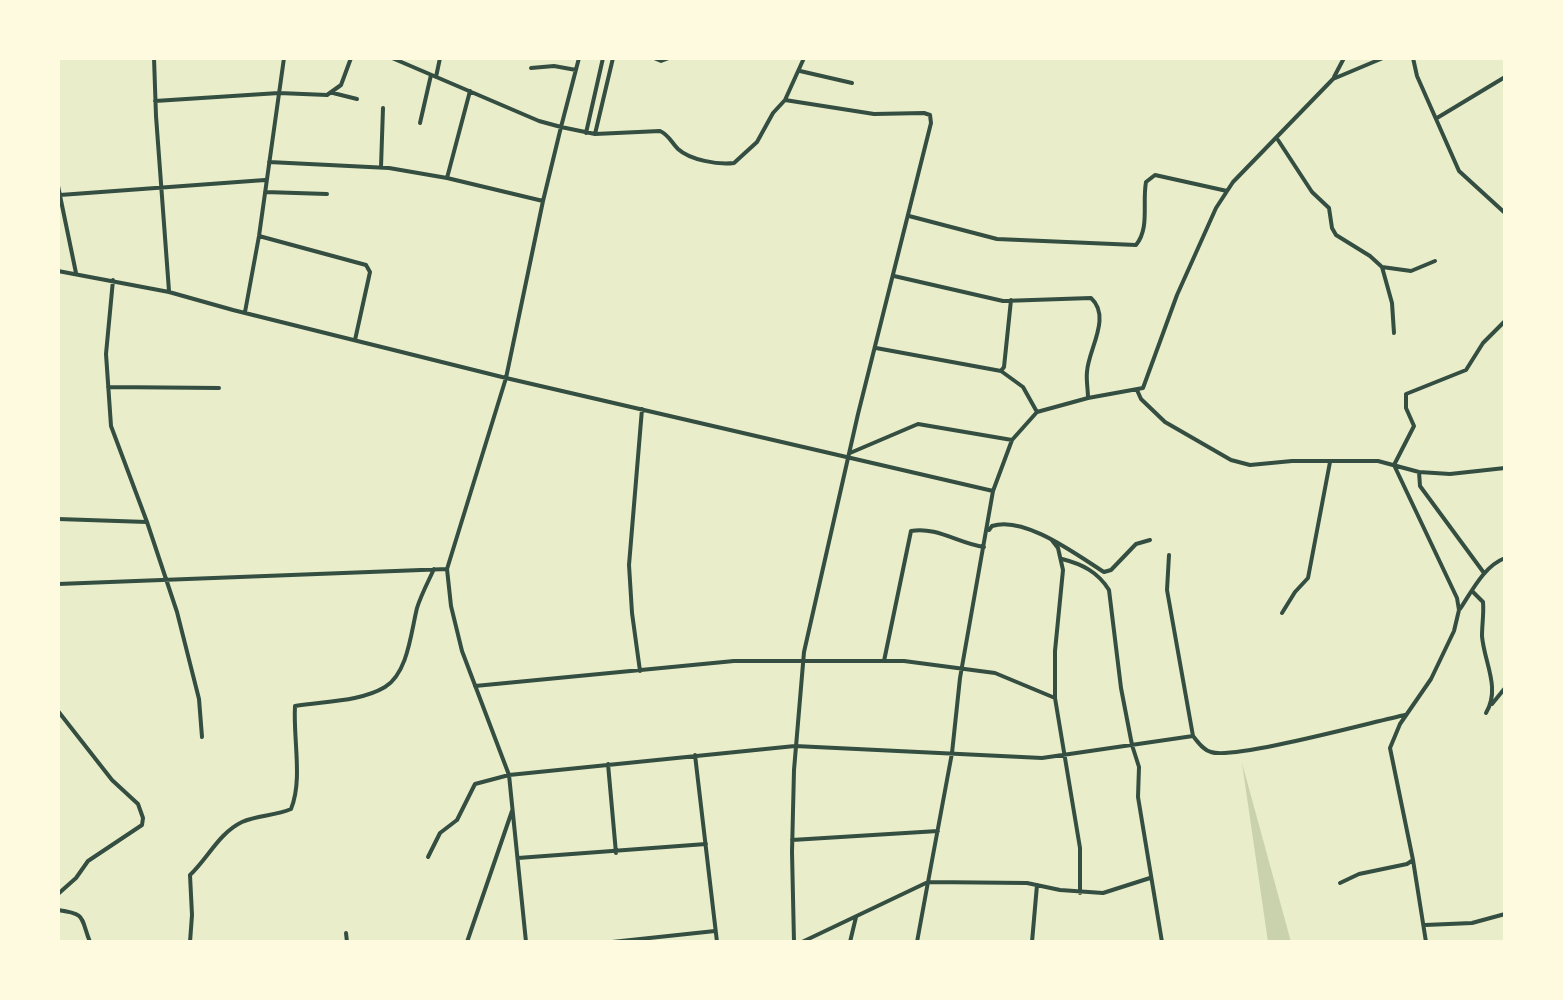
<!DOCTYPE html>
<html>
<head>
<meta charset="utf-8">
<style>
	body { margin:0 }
	#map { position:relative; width:1563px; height:1000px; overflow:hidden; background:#e9edc9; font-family:"Sofia Sans Condensed",sans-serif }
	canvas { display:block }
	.frame { position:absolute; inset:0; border:60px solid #fefae0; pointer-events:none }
</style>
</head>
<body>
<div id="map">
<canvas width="1563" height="1000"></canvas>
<div class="frame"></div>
</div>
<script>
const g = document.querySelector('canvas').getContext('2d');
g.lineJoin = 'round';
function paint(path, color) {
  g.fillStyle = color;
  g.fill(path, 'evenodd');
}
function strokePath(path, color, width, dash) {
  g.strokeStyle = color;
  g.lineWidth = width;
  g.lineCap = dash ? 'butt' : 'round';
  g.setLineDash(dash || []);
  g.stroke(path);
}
const green = new Path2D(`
	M1242,763l49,179h-23z`);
const minor = new Path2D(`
	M154,58l2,58 13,175
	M392,58l147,63 22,6 -18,74 -37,177 -59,191 4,37 11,45 47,124 17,167
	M579,58l-18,69 34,7 65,-3c9,4 11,11 18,18 12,11 40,16 56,14l23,-21 16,-29 12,-13
	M654,58l7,3 8,-3
	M1413,58l4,18 42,95 46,42
	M531,68l23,-2 22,4
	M800,71l52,12
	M436,77l4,-19
	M1334,77l10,-19
	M333,93l24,6
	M155,101l124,-8 48,2 14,-10 10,-27
	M1437,118l68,-41
	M420,123l11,-48
	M586,133l17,-75
	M595,134l18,-76
	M1278,140l34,52 17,16 3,20 4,7 34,21 12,11 10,36 2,30
	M269,162l120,6 58,10 96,23
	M381,167l2,-59
	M447,178l23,-87
	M58,186l18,87
	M265,192l62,2
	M60,195l205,-15
	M909,216l88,23 139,6c14,-17 6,-42 10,-63l9,-7 72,16
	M259,236l107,29 4,7 -15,68
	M1382,267l29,4 24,-10
	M58,271l111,21 64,18 273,68 487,113
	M894,276l109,25 88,-3c21,19 -3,52 -4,74 -1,8 1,17 1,26
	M113,280l-7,74 5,72 36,96 30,90 22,87 3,38
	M245,312l14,-76 25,-178
	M876,348l125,23 22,16 14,25
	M1001,371l3,-4 7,-67
	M108,387l111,1
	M1137,390l4,9 24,23 66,38 19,5 42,-4h86l41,11 31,2 55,-6
	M850,453l68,-29 94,16
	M1419,472l1,14 64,87
	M58,519l89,3
	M989,530l3,-4c32,-11 85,29 112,46l7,-2 25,-26 14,-4
	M1051,539l7,9 5,22 -8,81v47l25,150v45
	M1062,559c20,5 36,13 47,31l12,98 11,57 7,22 -1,30 24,145
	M58,584l389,-15
	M1472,591l11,11c1,12 -1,22 -1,34 2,26 19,52 4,77
	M1460,609c12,-18 24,-43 45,-51
	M1282,613l13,-21 13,-14 22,-116
	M884,661l27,-130c25,-5 49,13 73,16
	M640,671l-8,-58 -3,-48 13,-156
	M475,686l259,-25h170l91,12 60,25
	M1492,704l13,-16
	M58,711l54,69 26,24 5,14 -1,7 -54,36 -12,17 -18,16
	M1193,736c5,6 10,14 18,16 23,8 161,-30 194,-37
	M695,755l22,187
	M608,764l8,89
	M792,840l146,-9
	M428,857l12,-24 17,-13 18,-36 34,-9 286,-29 247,12 151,-22 -26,-146 2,-35
	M518,858l188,-14
	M1340,883l19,-9 48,-10 6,-4
	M58,910c29,4 22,7 32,32
	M1425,925l47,-2 33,-9
	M346,933l1,9
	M190,942l2,-27 -2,-40c18,-17 29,-42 52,-53 16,-7 33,-6 49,-13 12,-29 2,-70 4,-103 28,-5 65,-4 90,-19 23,-14 26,-55 32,-79 4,-13 11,-26 17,-39
	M467,942l45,-131
	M612,942l103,-11
	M794,942l-2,-90 2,-82 10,-118 54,-238 73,-291 -1,-8 -6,-2 -50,1 -89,-14 19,-42
	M802,942l126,-60 24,-129 8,-75 33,-187 19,-51 25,-28 51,-14 55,-10 34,-93 39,-87 17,-26 100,-103 50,-21
	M850,942l6,-25
	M917,942l11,-60 99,1 33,7 43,3 47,-15
	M1032,942l5,-57
	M1426,942l-13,-82 -23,-112 10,-24 31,-45 23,-48 5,-21 -2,-12 -63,-133 20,-39 -8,-18v-14l60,-24 17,-27 22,-22`);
paint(green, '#cad2ad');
strokePath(minor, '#344e41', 4);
</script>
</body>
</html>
